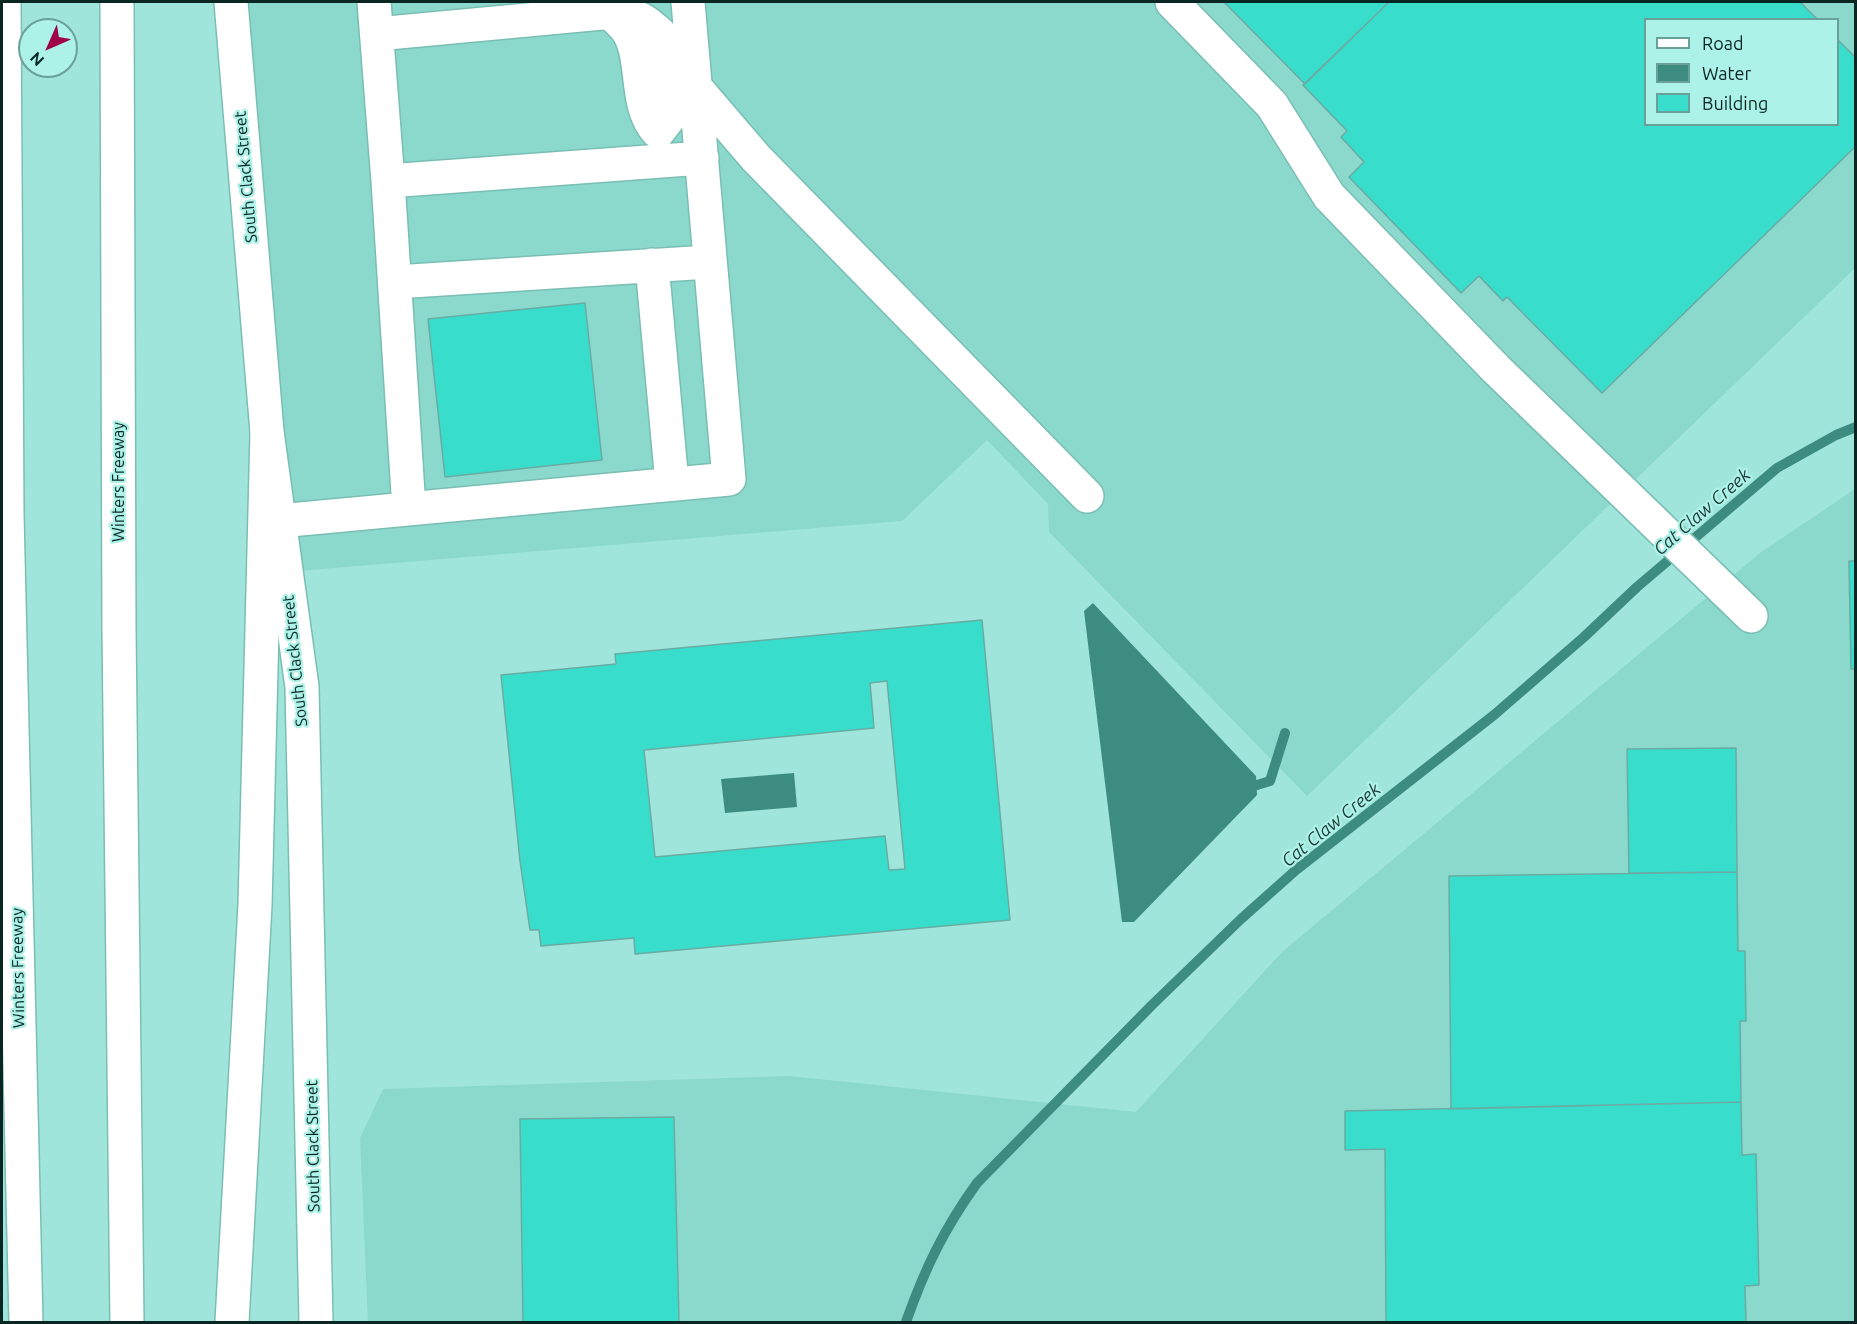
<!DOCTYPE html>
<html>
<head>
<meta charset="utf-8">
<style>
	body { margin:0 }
	#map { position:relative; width:1857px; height:1324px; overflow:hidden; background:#a0e5db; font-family:Ubuntu,sans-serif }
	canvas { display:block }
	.frame { position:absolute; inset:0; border:3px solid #092622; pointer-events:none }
	.legend { position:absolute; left:1644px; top:18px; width:195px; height:108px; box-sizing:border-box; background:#adf2e8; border:2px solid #6ba099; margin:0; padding:8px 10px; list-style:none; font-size:18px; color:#092622 }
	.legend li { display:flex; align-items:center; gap:12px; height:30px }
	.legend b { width:30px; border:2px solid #6ba099 }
	.north { position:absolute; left:18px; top:18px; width:60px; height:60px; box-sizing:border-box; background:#adf2e8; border:2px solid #6ba099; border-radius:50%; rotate:225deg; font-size:16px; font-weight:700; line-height:24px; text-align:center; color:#092622 }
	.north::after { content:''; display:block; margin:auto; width:21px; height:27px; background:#9f064a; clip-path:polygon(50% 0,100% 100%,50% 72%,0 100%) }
</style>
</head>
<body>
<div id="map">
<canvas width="1857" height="1324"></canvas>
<div class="frame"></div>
<ul class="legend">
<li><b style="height:8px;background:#fff"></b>Road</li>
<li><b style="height:16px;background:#3d8c82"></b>Water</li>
<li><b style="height:16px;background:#39ddcc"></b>Building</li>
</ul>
<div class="north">N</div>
</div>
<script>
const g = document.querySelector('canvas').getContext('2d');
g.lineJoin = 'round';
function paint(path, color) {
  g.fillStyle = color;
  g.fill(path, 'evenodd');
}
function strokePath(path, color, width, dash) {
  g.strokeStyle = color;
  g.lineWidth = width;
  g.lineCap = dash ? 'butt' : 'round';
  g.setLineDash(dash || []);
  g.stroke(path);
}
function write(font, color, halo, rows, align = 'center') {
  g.font = font + ' Ubuntu,sans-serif';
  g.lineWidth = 4.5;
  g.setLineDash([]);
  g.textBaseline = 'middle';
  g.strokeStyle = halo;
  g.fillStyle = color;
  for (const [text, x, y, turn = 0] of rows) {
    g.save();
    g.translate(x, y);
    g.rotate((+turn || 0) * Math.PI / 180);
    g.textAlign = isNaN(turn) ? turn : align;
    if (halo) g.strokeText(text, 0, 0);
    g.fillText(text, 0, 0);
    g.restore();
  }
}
const built = new Path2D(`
	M246,2h1609v266l-548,528 -258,-264 -1,-28 -61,-64 -85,81 -605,50 -41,-406zM1646,20h192v104h-192z
	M1855,489v833h-1487l-8,-184 23,-49 406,-13 347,36 146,-160 478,-399z`);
const water = new Path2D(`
	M1093,603l163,173 1,19 -123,127h-12l-38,-311z
	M794,773l3,34 -72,6 -4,-34z`);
const stream = new Path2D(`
	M1244,789l26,-8 15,-48
	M906,1322c19,-54 38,-93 71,-139l175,-178 89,-86 55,-49 198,-155 90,-78 53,-50 140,-119 59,-33 20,-8`);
const building = new Path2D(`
	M1224,2h165l-84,82z
	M1389,2h411l18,18h-172v104h192v-84l18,18v88l-254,247 -95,-96 -4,4 -24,-25 -18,17 -112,-116 15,-15 -23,-25 6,-6 -44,-46z
	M585,303l17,157 -157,17 -17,-158z
	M1849,561h7v108h-5z
	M982,620l28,300 -375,34 -1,-16 -93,8 -2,-16h-9l-10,-69 -19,-186 115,-11 -1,-10zM887,681l18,188 -16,1 -4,-34 -230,21 -11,-107 230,-22 -4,-45z
	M1736,748l1,124 -108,1 -2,-124z
	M1737,872l1,79h7l1,70h-6l1,81 -290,7 -2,-233z
	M1741,1102l1,53 14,-1 3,131 -14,1 1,36h-360l-1,-173 -40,1v-39z
	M674,1117l5,205h-156l-3,-203z`);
const minor = new Path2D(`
	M374,2l14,179 314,-23
	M1172,2l100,103 57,91 167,173 255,247
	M613,15c5,5 12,11 16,18 16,29 5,72 28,98
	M377,34l225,-21c31,5 33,-3 58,21l8,85 -10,13
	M696,88l60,70 331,338
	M388,181l21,328
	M652,265l20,218
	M395,282l314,-20
	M279,521l450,-42 -41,-477`);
const major = new Path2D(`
	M231,2l36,430 35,255 14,635`);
const highway = new Path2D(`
	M4,2l3,512 19,808
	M117,2l2,627 8,693
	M232,1322l23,-417 12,-473`);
const streetNames = [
	["South Clack Street",246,177,-95],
	["Winters Freeway",119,482,-90],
	["South Clack Street",295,661,-96],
	["Winters Freeway",18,968,-91],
	["South Clack Street",313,1146,-91]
];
const waterNames = [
	["Cat Claw Creek",1702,512,-41],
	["Cat Claw Creek",1331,825,-39]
];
paint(built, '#8bd8cd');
paint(water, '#3d8c82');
strokePath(stream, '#3d8c82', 10);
paint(building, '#39ddcc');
strokePath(building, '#69aca3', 1.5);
strokePath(minor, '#7abeb4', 36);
strokePath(major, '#7abeb4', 36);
strokePath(highway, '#7abeb4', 36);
strokePath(minor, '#fff', 33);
strokePath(major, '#fff', 33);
strokePath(highway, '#fff', 33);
write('16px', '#092622', '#adf2e8', streetNames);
write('italic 18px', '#213b37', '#adf2e8', waterNames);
</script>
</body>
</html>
